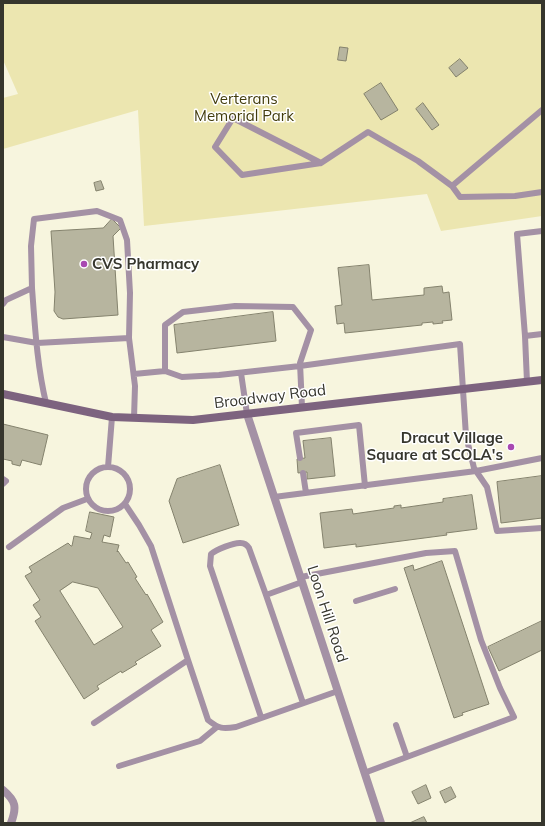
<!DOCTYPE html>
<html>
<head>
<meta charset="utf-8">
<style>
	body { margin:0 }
	#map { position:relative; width:545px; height:826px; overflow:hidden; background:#f7f5de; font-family:Mulish,sans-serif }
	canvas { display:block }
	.frame { position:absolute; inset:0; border:4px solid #36362d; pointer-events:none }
</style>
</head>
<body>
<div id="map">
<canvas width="545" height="826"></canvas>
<div class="frame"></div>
</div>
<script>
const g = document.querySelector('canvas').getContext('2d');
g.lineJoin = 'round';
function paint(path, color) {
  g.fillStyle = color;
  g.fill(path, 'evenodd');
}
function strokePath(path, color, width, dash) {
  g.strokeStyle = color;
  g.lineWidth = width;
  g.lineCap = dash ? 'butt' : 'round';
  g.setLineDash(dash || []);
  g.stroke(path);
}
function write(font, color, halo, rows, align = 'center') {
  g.font = font + ' Mulish,sans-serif';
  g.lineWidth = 3;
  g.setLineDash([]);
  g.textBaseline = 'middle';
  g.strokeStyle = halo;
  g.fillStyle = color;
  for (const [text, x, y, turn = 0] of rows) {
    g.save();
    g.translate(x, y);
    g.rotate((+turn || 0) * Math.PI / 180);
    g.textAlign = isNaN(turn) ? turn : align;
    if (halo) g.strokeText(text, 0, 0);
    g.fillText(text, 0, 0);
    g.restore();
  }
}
const green = new Path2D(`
	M3,3h539v213l-101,15 -14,-37 -283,32 -6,-116 -135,39v-51l15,-4 -15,-34z`);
const building = new Path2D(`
	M340,47l8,1 -2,13 -8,-1z
	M460,59l8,9 -12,9 -7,-9z
	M381,83l17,27 -17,10 -17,-26z
	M423,103l16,22 -7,5 -16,-21z
	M101,181l3,8 -8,2 -2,-8z
	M112,219l9,9 -8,8 5,79 -55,4 -5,-2 -4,-6 1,-19 -4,-61 52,-3z
	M369,265l3,35 52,-5v-7l18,-2 1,7 6,-1 3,28 -10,1 1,2 -10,1v-2l-11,1v2l-77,8 -1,-10 -7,1 -2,-18 7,-1 -4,-37z
	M273,312l3,29 -99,12 -3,-28z
	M3,424l45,11 -7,30 -19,-5 -2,6 -8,-2v-3l-9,-2z
	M331,438l4,38 -28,3v-7l-9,1 -1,-14 8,-1 -2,-17z
	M220,465l19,60 -56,18 -14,-42 8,-22z
	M542,476v42l-41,5 -4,-41z
	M472,495l5,34 -31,4 1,2 -91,12v-3l-32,4 -4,-35 32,-4 1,5 41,-6v-2l7,-1v3l42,-6v-3z
	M90,512l24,5 -4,20 -6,-2 -2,7 17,3 -2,7 1,-1 8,12 2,-1 9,15 -2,1 11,17 1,-1 16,28 -12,8 10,16 -26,16 2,2 -15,9 -1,-2 -24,15 2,3 -15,10 -49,-78 6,-4 -8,-12 7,-5 -15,-24 7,-4 -3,-5 39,-24 3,3h1l2,-10 16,3 2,-6 -6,-2zM73,582l25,6 25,39 -29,18 -34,-54z
	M442,561l47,143 -27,9 1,2 -9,3 -50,-150 9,-3 1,5z
	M542,621v29l-43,21 -11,-24z
	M426,785l5,13 -13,6 -6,-12z
	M451,787l5,10 -11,6 -5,-11z
	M424,817l3,6h-17z`);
const service = new Path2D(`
	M542,110l-90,76 8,11 55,-1 27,-4
	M321,163l-88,-45 -18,29 27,28 79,-12 47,-31 50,29 34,25
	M32,288c3,39 5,77 14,115
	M3,304l3,-4 26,-12 -1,-42 3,-27 63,-8 23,9 7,20 3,53 -1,45
	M525,336l17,-2
	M3,337l34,6 92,-5 6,48 -1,32
	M165,371l17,6 37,-2 81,-9 160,-22 6,92 8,32 13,19 10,44 45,-3
	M241,373l6,41
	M134,374l31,-3v-46l18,-13 52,-6 58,1 18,23 -11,33 2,44
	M527,382l-2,-46 -8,-102 25,-3
	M300,458l-4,-25 63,-8 6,61
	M86 489a22 22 0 1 1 44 0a22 22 0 1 1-44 0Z
	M108,467l4,-50
	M303,473l3,20
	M3,479l3,2 -3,3
	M274,497l202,-26 66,-13
	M9,547l54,-39 24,-9
	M301,577l125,-24 29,-2 26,89 19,48 14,29 -150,56
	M302,582l-36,13 37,108
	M356,601l39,-12
	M188,660l20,60c11,9 15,9 28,7l102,-36
	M261,717l-51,-151 1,-12c5,-4 23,-12 30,-11 4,0 6,2 8,5l17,47
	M94,723l94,-63 -37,-114 -12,-21 -14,-21
	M396,725l11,32
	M119,766l81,-25 17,-14`);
const minor = new Path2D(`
	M247,414l134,409
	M3,790c13,11 14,17 8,33`);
const secondary = new Path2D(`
	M3,394l109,23 81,3 349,-40`);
const markers = [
	[84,264,4,"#a848b1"],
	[511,447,4,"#a848b1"]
];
const parkNames = [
	["Verterans",244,99],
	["Memorial Park",244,116]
];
const poiNames = [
	["CVS Pharmacy",92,264],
	["Dracut Village",503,438,"right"],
	["Square at SCOLA's",503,455,"right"]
];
const streetNames = [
	["Broadway Road",270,397,-7],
	["Loon Hill Road",327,614,72]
];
paint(green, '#ece6b0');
paint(building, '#b7b59f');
strokePath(building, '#84826d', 1);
strokePath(service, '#a491a5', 6);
strokePath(minor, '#a491a5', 8);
strokePath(secondary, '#7d637f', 8);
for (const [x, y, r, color] of markers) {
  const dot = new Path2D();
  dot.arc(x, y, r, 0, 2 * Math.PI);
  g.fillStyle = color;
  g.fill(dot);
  strokePath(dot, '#fff', 1.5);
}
write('15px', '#423c0c', '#fff', parkNames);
write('bold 15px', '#36362d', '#fff', poiNames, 'left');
write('15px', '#36362d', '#fff', streetNames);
</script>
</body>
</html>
